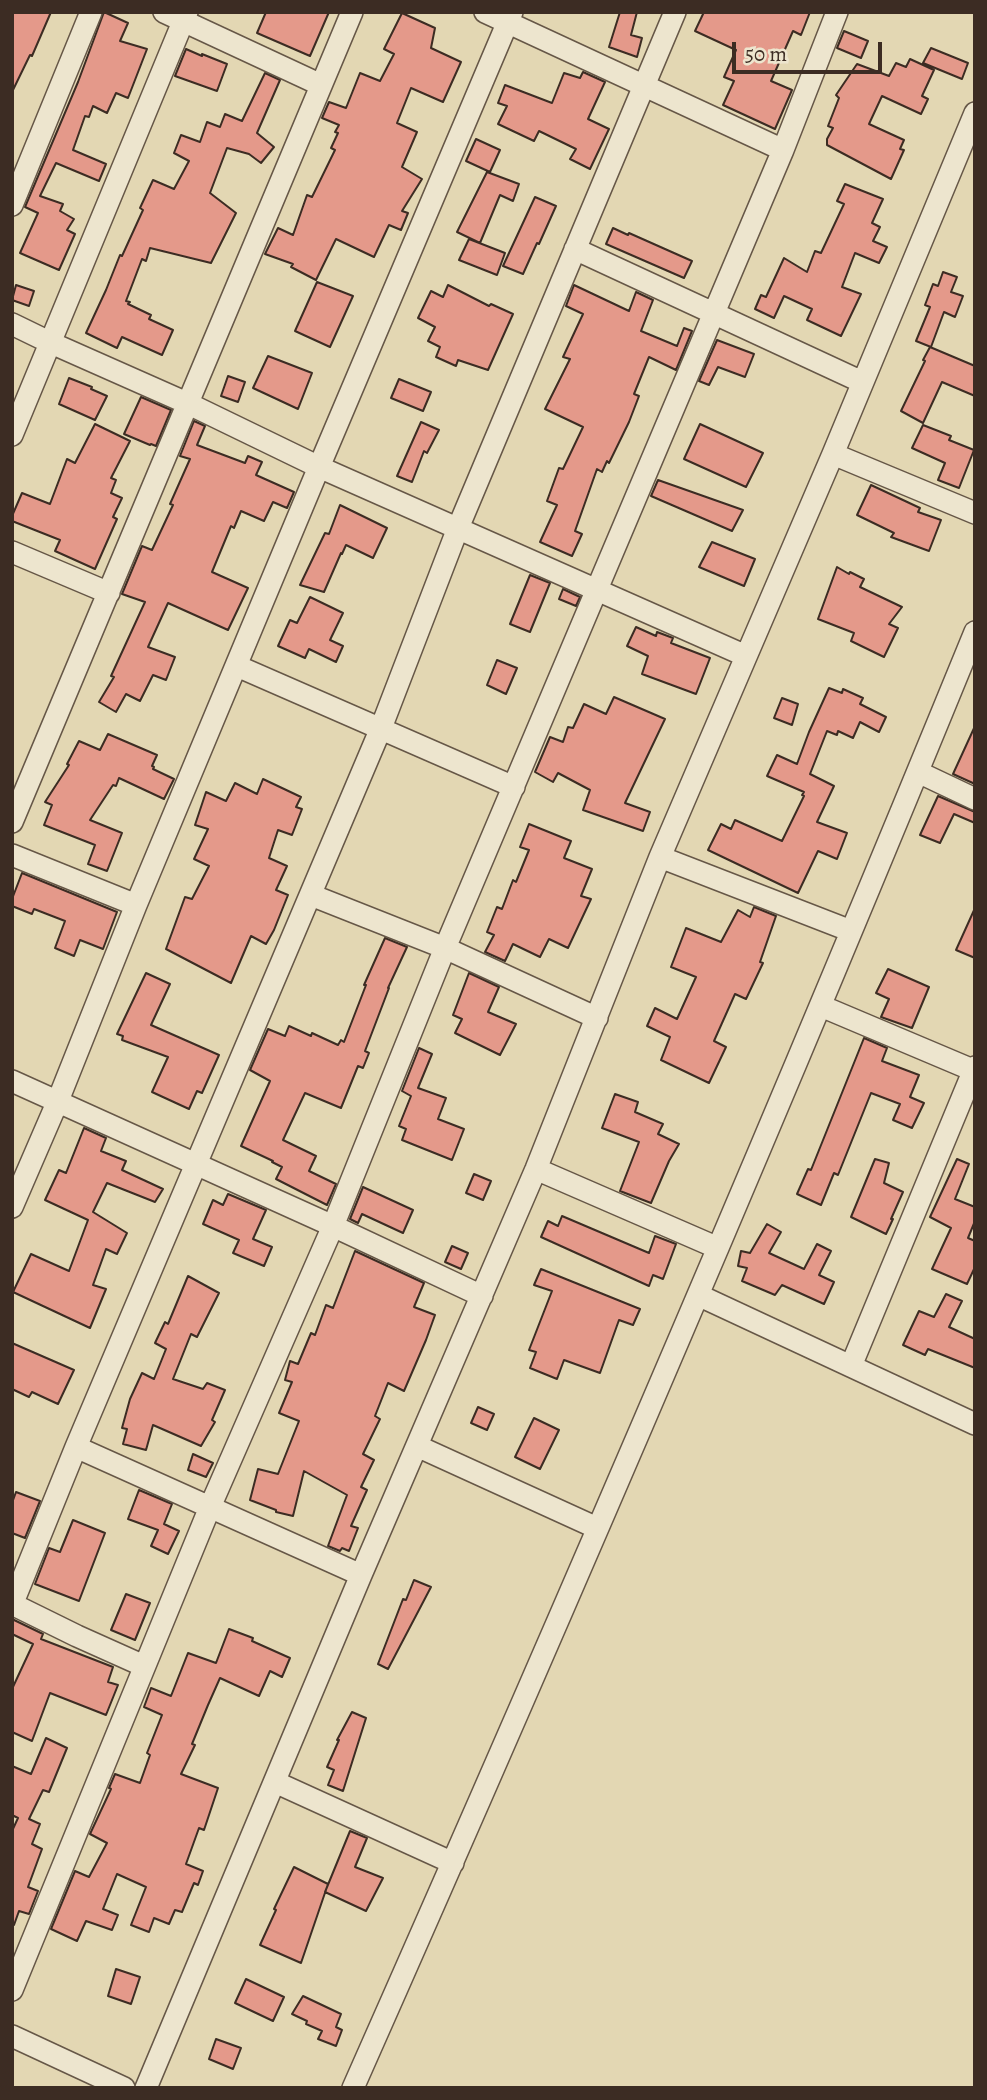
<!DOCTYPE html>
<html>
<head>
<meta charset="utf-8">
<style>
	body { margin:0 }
	#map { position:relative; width:987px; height:2100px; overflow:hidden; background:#e3d7b3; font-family:Alegreya,serif }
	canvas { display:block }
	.frame { position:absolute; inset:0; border:14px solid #3c2c23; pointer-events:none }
	.scale { position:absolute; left:732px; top:42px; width:150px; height:32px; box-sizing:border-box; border:4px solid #3c2c23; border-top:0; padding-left:9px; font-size:21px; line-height:24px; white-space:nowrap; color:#3c2c23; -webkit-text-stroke:5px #ede5ce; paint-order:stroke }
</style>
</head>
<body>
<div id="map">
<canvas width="987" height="2100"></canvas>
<div class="frame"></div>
<div class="scale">50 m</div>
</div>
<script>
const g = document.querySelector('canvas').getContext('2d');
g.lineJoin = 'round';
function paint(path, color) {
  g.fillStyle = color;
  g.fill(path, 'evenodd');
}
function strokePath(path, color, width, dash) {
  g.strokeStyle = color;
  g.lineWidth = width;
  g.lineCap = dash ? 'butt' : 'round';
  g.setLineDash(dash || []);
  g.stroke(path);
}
const building = new Path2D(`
	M12,12h39l-19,44 -2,-1 -18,37z
	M104,12l24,11 -8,18 27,8 -19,49 -12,-5 -9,20 -14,-7 -4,11 -4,-1 -12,34 33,14 -7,17 -43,-18 -16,33 23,8 -3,7 14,8 -7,11 8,4 -16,36 -39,-17 18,-40 -13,-6 53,-125z
	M266,12h63l-19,44 -53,-23z
	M620,12h17l-6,23 11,3 -5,19 -28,-10z
	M704,12h106l-9,23 -8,-4 -22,50 21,9 -17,39 -52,-24 11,-24 -10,-4 12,-27 -41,-19z
	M402,13l33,15 -4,20 30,14 -18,40 -32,-14 -14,35 20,9 -15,35 20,12 -20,32 6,2 -7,17 -12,-5 -15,32 -38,-18 -20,41 -25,-13 2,-3 -28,-10 13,-26 15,7 14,-40 5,2 23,-47 -4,-2 7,-15 -3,-1 4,-7 -17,-7 7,-16 17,6 14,-35 20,8 14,-27 -10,-5z
	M844,31l24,10 -7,17 -24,-10z
	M931,48l37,15 -6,16 -39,-16z
	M186,49l16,7v-2l25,10 -10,27 -42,-15z
	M910,59l24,11 -12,26 6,3 -7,15 -39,-18 -13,28 35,16 -4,9 4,1 -13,29 -64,-34v-6l6,-11 -5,-2 11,-28 -3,-3 21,-31 32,12 7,-13 10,4z
	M583,72l22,10 -17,37 21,10 -19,40 -20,-10 6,-10 -37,-18 -5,10 -36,-17 9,-18 -9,-3 7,-18 47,18 12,-30 16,5z
	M265,73l15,7 -23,53 17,14 -13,16 -12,-9 -22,-6 -17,45 26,20 -25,50 -61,-15 -4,13 -4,-2 -16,42 4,1 -2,2 23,11 -2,4 24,11 -11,25 -40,-18 -5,11 -31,-15 20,-43 14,-35 2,1 21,-46 -3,-2 13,-28 21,9 15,-28 -15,-8 7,-18 19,7 7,-20 13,5 5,-13 17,7z
	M476,139l24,11 -10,22 -24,-11z
	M487,172l32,12 -6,17 -13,-6 -20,48 -23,-11z
	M845,184l38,15 -11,24 8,4 -7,14 14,6 -8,16 -24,-10 -13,34 19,7 -20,42 -34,-16 5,-11 -28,-13 -10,22 -19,-9 6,-14 5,2 18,-39 23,14 8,-21 6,2 23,-49 -7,-3z
	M535,197l21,9 -17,38 -2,-1 -14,31 -20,-8z
	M613,228l15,7 1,-2 63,28 -8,17 -78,-34z
	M469,239l36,14 -8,22 -38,-15z
	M943,272l14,5 -6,15 12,4 -8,21 -11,-5 -13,35 -15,-6 14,-34 -5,-2 8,-21 5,2z
	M317,282l36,14 -23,51 -35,-16z
	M16,285l18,6 -5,15 -17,-6z
	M448,285l41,21 2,-2 22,10 -25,56 -30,-10 -2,6 -20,-9 4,-10 -12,-6 7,-14 -17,-9 13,-27 12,6z
	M574,285l55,26 7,-19 17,8 -12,31 36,15 7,-18 8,3 -16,39 -27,-13 -15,37 5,2 -10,26 -20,41 -2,-2 -5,11 -5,-3 -22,62 7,3 -10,22 -32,-14 17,-37 -10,-4 12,-33 4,1 20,-42 -38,-18 25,-50 -7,-2 20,-43 -17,-8z
	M717,340l37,14 -9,23 -27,-10 -9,18 -10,-4z
	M930,347l45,19v30l-33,-14 -19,41 -22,-12 24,-50 -2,-1z
	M268,356l44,17 -14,36 -45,-21z
	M228,376l17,6 -7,20 -17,-6z
	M69,378l23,9 -1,2 16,7 -12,24 -36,-16z
	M399,379l32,13 -8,19 -32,-13z
	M141,397l30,13 -15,36 -5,-2 -1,1 -26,-11z
	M194,421l11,5 -8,19 48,18 3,-7 14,6 -6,13 38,17 -7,16 -14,-6 -9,19 -23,-10 -7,17 -3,-2 -19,46 36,16 -20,42 -60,-27 -20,44 27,10 -9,23 -13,-5 -13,26 -14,-7 -10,18 -17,-10 15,-25 -3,-1 34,-74 -23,-8 20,-48 10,4 21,-45 -3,-1 20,-45 -10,-3z
	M421,422l18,8 -12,23 -3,-2 -12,31 -15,-6z
	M95,424l35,17 -19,37 5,2 -5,13 11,5 -9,19 4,2 -22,50 -40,-18 5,-11 -48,-19v-5l10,-23 28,11 17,-45 8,4z
	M700,424l63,29 -17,34 -62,-28z
	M923,425l28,11 -2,4 25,10 -15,38 -21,-8 7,-17 -33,-15z
	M658,480l85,30 -11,21 -81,-35z
	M871,485l49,23 -2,4 23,8 -12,31 -38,-14 3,-4 -37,-18z
	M340,505l47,23 -14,30 -27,-13 -4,9 -1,-1 -17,39 -24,-7 25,-52 4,1z
	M712,542l43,17 -11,27 -45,-19z
	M837,567l12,7 1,-2 14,7 -4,8 42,20 -13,17 9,4 -14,29 -33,-16 3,-8 -36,-14z
	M530,575l20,8 -20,49 -20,-8z
	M563,589l17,8 -4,9 -17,-7z
	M310,597l33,16 -13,27 13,6 -7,16 -27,-13 -4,9 -27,-12 12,-26 7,3z
	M636,627l20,9 1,-4 16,6 -2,5 39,15 -14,36 -54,-20 6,-18 -21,-10z
	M497,660l20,8 -11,26 -19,-9z
	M829,688l13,5 1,-4 20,9 -3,6 26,13 -7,15 -19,-10 -7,16 -15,-7 -1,4 -10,-4 -17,43 24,12 -17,36 30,11 -10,26 -19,-8 -20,42 -90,-43 13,-26 10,5 4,-9 47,21 22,-45 -2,-1 2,-3 -37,-16 10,-21 20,9 12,-32z
	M614,697l51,22 -40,84 25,9 -7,19 -60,-21 7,-20 -32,-17 -5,9 -18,-10 15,-35 13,5 5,-15 5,1 11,-24 22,10z
	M782,698l16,6 -6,21 -18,-7z
	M975,726v58l-22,-10z
	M108,734l49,21 -5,11 2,1 -1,2 21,10 -10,20 -45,-21 -3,8 -3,-1 -23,35 32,13 -15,38 -19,-7 7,-19 -51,-20 8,-20 -7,-3 24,-37 -2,-1 12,-23 21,9z
	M263,779l38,18 -5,10 6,2 -10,26 -14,-5 -9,28 18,8 -11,24 12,5 -14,35 -8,14 -15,-8 -20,47 -65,-34 19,-52 7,2 17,-33 -15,-7 14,-30 -13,-4 11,-33 20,9 9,-18 22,11z
	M938,796l37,16v11l-21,-9 -14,29 -20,-8z
	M529,824l42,17 -7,17 28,11 -11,27 10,3 -23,49 -19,-9 -9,18 -27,-13 -8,17 -20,-9 9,-17 -7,-3 10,-25 5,2 11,-29 3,2 13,-32 -9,-3z
	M22,873l95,39 -14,37 -23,-9 -6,16 -19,-8 10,-27 -31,-12 -2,5 -20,-8v-7z
	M754,907l22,9 -16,46 3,1 -17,36 -11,-5 -21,47 12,6 -17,36 -48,-23 9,-23 -23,-11 8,-18 22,11 19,-42 -25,-10 15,-39 35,14 17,-32 12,7z
	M975,908v50l-19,-8z
	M385,938l22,9 -19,41h1l-24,63 4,2 -6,15 -5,-2 -17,42 -36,-15 -22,47 33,16 -7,15 27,13 -9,21 -51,-26 6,-12 -10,-5 1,-1 -32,-15 29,-65 -20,-11 18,-41 17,7 4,-10 22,10 1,-3 26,12 3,-5 3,2 22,-57h-2z
	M888,969l41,18 -17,41 -31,-11 8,-18 -13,-6z
	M146,973l24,11 -19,41 68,30 -17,38 -5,-2 -8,18 -37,-17 16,-35 -46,-17 1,-4 -6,-2z
	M469,973l30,14 -11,25 28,12 -16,31 -45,-22 7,-14 -9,-4z
	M864,1038l23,10 -5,13 37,14 -9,22 14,6 -12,25 -19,-8 7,-16 -29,-11 -33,82 -4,-2 -13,32 -24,-11 11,-25 3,1z
	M419,1048l13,6 -14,34 28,10 -8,21 26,10 -12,31 -50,-20 4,-11 -7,-3 12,-30 -9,-5z
	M615,1094l23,8 -3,10 28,12 -5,10 21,10 -10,17 -18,42 -31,-12 19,-49 -37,-14z
	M84,1128l22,10 -5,13 25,10 -4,9 41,19 -8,13 -48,-19 -14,29 34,21 -10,21 -11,-5 -13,36 13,4 -16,39 -77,-36 18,-38 38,17 19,-51 -43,-20 14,-30 7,3z
	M875,1159l14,4 -5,20 19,9 -12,27h2l-7,15 -35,-17z
	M957,1159l12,5 -14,35 20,8v14l-7,17 7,3v26l-8,17 -35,-15 19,-41 -21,-11z
	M474,1174l17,7 -8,19 -17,-7z
	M363,1187l50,23 -10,23 -41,-19 -4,9 -8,-4z
	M228,1194l38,16 -13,29 19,8 -8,19 -31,-13 6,-13 -36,-16 10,-24 10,5z
	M562,1216l87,37 6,-17 21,8 -13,35 -10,-4 -4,11 -108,-49 7,-16 10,5z
	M767,1224l14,8 -12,21 35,16 13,-25 14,7 -12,24 15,7 -10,22 -42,-19 -7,10 -33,-14 5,-13 -9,-2 3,-15 9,2z
	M452,1246l16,7 -7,16 -16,-7z
	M355,1251l69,32 -10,24 21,8 -9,25 -22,51 -16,-8 -13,33 5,3 -17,35 11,6 -13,27 6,3 -16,36 7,2 -9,23 -7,-3 -2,3 -12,-5 19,-51 -43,-24 -11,45 -17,-4v-2l-26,-10 8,-31 20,5 21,-53 -20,-8 13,-31 -7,-2 5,-19 8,3 13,-31 4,2 11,-30 7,3z
	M541,1269l99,40 -7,16 -14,-5 -19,53 -36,-13 -7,19 -27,-11 6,-16 -7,-2 23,-59 -18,-6z
	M188,1276l31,17 -22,44 -6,-3 -18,45 30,10 4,-6 18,7 -13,30 3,2 -14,24 -48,-21 -7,25 -23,-6 4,-15 -5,-1 8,-29 12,-26 12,6 12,-30 -11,-6 10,-21 3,2z
	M946,1294l16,7 -13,26 26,12v29l-47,-19 -3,6 -22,-10 16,-34 15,6z
	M12,1343l62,27 -16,34 -26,-12 -3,5 -17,-8z
	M478,1407l16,7 -7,16 -16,-7z
	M534,1418l25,12 -19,39 -25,-12z
	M193,1454l20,9 -7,14 -18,-7z
	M139,1490l33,14 -8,20 15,7 -11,23 -17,-8 7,-16 -30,-11z
	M16,1492l24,9 -15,37 -13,-5v-30z
	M73,1520l32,13 -26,68 -44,-17 14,-36 11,4z
	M414,1580l17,7 -43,82 -10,-5 25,-65 3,1z
	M126,1594l24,9 -15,37 -24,-10z
	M12,1619l31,15 -2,5 72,28 -5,15 10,3 -12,30 -56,-22 -18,48 -20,-9v-43l21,-45 -21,-10z
	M229,1629l24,9 -1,3 38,17 -8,19 -12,-6 -11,25 -39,-18 -12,27 -16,39 3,1 -14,29 37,14 -14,42 -5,-2 -13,36 17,7 -5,14 -4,-2 -12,29 -7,-2 -6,14 -15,-6 -5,14 -18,-7 15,-38 -29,-13 -14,35 15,6 -6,15 -26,-9 -9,20 -26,-12 24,-58 14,6 18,-34 -17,-9 21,-45 -2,-1 6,-14 25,9 10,-28 -3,-2 15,-38 -18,-8 7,-19 20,8 17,-43 28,10z
	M352,1712l14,6 -23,73 -15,-6 6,-15 -7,-3 12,-27h-2z
	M46,1738l21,10 -18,44 -6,-2 -14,29 11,5 -8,20 10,5 -14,38 10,4 -9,23 -10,-3 -5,14 -2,-1v-93l6,-13 -6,-3v-49l19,8z
	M350,1831l17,7 -12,29 28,11 -17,33 -41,-19z
	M294,1867l34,17 -27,79 -41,-18 16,-35 -2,-1z
	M116,1969l24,8 -9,27 -23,-8z
	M246,1979l38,18 -11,24 -38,-18z
	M303,1996l38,18 -5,13 6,3 -6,16 -18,-7 4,-8 -16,-7 1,-3 -15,-7z
	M216,2039l25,9 -8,21 -24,-10z`);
const minor = new Path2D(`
	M164,12l157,73
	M485,12l298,138
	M12,205l79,-193
	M575,249l287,133
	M12,324l37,18 140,62 130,63 427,189
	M12,435l175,-423
	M833,454l142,59
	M12,552l97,41
	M237,666l277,121
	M918,772l57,27
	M12,822l340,-810
	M12,855l124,50
	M660,857l191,74
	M311,895l134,53 152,70
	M821,1006l154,65
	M12,1081l321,145 149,70
	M536,1169l182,79
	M12,1207l45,-104 79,-198 183,-438 193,-455
	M698,1295l277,129
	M851,1366l124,-299
	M417,1446l180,82
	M76,1447l285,128
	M12,1604l65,32 67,30
	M12,1605l64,-158 305,-719 77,-200 217,-516
	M275,1782l178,81
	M12,1990l198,-483 123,-281 112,-278 338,-798 54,-138
	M12,2036l112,52
	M146,2088l215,-513 175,-406 124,-312 173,-403 142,-341
	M353,2088c214,-483 422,-967 622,-1456`);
paint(building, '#e4998a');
strokePath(building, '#3c2c23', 2);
strokePath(minor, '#665747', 24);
strokePath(minor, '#ede5ce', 21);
</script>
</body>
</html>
